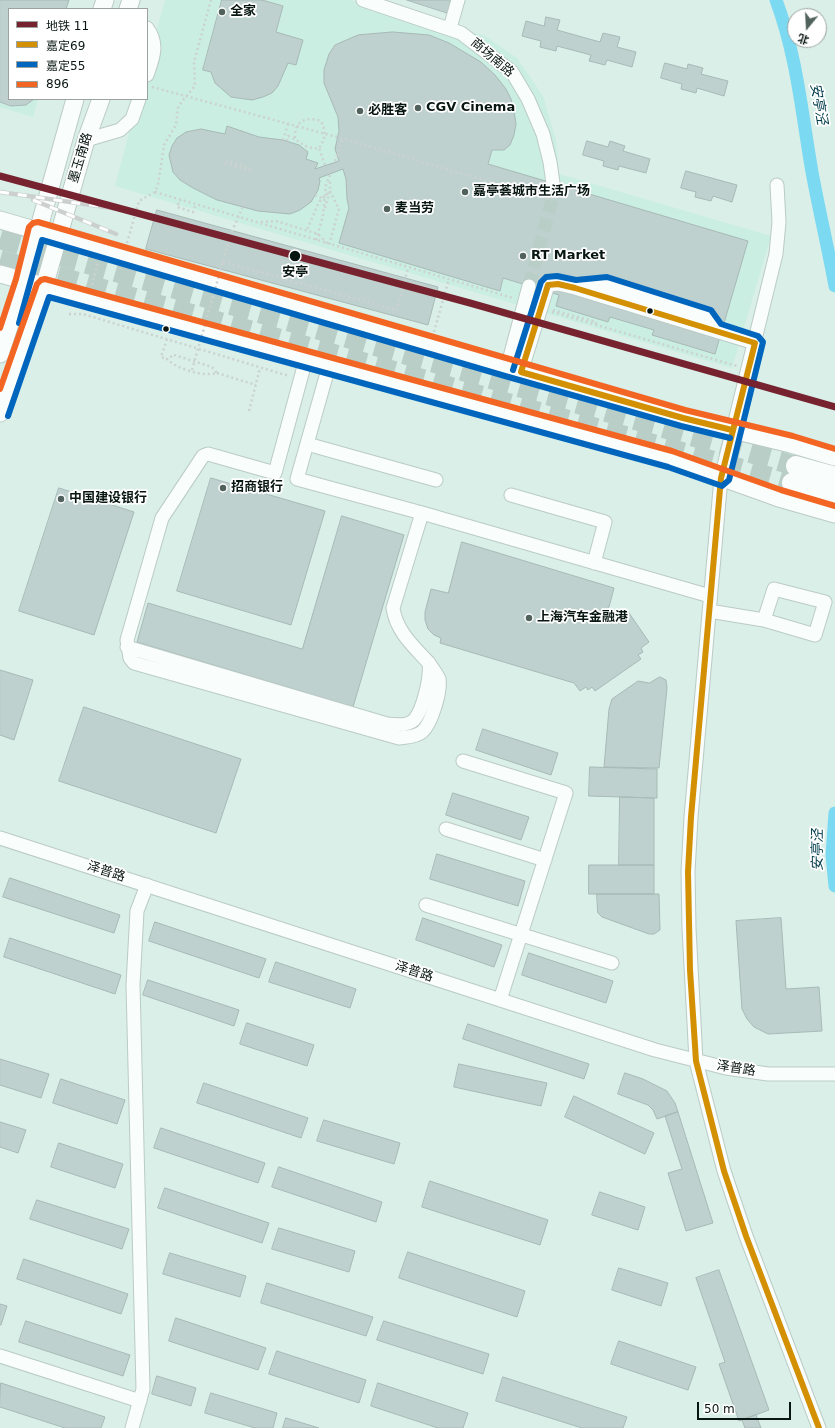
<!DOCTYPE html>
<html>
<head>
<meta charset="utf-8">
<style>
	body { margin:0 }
	#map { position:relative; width:835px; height:1428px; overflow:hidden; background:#d9efe8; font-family:"DejaVu Sans","Noto Sans SC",sans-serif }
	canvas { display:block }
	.legend { position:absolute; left:8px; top:8px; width:140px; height:92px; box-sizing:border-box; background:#fff; border:1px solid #9ca2a0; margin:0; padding:5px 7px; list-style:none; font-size:12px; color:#081612 }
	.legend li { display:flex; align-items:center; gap:8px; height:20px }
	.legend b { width:20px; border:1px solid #9ca2a0 }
	.north { position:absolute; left:787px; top:8px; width:40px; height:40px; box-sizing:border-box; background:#fff; border:1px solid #9ca2a0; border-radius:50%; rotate:198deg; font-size:11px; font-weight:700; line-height:16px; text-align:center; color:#081612 }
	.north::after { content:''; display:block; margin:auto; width:14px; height:18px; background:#51625d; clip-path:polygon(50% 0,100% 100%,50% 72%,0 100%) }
	.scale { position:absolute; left:697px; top:1402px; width:94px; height:18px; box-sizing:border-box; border:2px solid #081612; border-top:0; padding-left:5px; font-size:12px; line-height:14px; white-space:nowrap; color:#081612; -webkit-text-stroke:3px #fff; paint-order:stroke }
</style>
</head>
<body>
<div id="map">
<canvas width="835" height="1428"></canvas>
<ul class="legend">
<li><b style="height:5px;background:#76232f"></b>地铁 11</li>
<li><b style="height:5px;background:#d39003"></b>嘉定69</li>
<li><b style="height:5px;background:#0065bd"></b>嘉定55</li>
<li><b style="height:5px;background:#f26522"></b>896</li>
</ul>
<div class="north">北</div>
<div class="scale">50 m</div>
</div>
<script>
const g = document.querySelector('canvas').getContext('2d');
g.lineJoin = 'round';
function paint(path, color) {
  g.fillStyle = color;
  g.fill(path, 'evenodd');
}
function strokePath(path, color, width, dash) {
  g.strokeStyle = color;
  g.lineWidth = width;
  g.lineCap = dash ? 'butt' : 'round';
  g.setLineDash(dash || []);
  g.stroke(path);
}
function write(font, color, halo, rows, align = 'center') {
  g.font = font + ' "DejaVu Sans","Noto Sans SC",sans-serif';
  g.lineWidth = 3.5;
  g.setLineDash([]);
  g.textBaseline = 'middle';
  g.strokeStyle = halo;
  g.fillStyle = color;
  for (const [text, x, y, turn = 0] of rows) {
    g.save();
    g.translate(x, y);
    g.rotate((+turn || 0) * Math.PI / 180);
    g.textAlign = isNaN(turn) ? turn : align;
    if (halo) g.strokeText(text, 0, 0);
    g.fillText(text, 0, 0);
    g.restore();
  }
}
const built = new Path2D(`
	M0,0l9,9v90h29l-5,18 -33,-10z
	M165,0h185l135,36 32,22 26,38 13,45 3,33 212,62 -39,132 -617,-182 23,-87h9v-32z`);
const canal = new Path2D(`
	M776,0c21,56 26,115 36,172 7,38 16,76 23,114
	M835,813l-3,42 3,31`);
const building = new Path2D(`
	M0,0h69l-3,9h-57v90h25l-8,6 -15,1 -11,-4z
	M222,0h40l21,6 -7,26 27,8 -7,25 -8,-2 -10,23 -6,7 -9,4 -11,3 -21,-3 -16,-14 -4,-11 -8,-2z
	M407,0h44l-3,13z
	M546,17l14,3 -3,10 43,12 3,-9 17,4 -3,10 19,5 -4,15 -25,-7 -2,5 -16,-4 2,-6 -34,-9 -1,5 -16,-4 1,-6 -19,-5 4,-15 18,5z
	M393,32l36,3 20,8 32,19 14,13 11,14 5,10 3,12 2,13 -2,11 -4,10 -6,5h-12l-4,14 260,77 -33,113 -63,-19 2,-5 -44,-13 -2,5 -52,-16 3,-11 -56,-17 -3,13 -161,-48 10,-35 -2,-9 -1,-20 -3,-10 -24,9 1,3 -2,9 -7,12 -11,8 -10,4 -32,-3 -41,-11 -24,-12 -13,-8 -7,-8 -4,-17 3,-9 5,-8 9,-6 15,-3 24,5 2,-8 32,11 24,3 16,5 9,7 -2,7 12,4 -3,6 24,-8 -4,-12 4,-18 -1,-14 -14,-34v-13l5,-16 6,-9 23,-10z
	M665,63l22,6 1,-5 15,4 -2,6 27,7 -4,15 -27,-8 -1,5 -15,-4 1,-5 -21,-6z
	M587,141l21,6 2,-6 15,5 -2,5 27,8 -4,14 -27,-7 -1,4 -15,-4 1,-5 -21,-6z
	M686,171l51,14 -5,17 -19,-6 -2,5 -16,-4 1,-5 -15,-4z
	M157,210l281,77 -10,38 -282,-76z
	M211,478l114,33 -34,114 -114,-34z
	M59,488l75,24 -40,123 -75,-24z
	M342,516l62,19 -51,172 -216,-65 11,-39 154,46z
	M462,542l152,46 -5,19 -3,2 3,4 5,-3 5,6 8,-6 22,32 -8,6 2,4 -5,3 3,4 -46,32 -3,-4 -4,3 -2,-3 -6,4 -6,-8 -134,-40 1,-5 -7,-3 -6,-6 -3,-9v-8l6,-23 17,4z
	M0,670l33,10 -19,60 -14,-5z
	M660,677l6,3 1,8 -8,80 -55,-1 5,-58 3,-10 26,-18 11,2z
	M84,707l157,52 -25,74 -157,-52z
	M483,729l75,24 -7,22 -75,-25z
	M590,767l67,2v29l-68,-2z
	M453,793l76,24 -8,23 -75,-25z
	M620,797l34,1v67h-35z
	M437,854l88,27 -7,25 -88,-27z
	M589,865h65v29h-65z
	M10,878l110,37 -6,18 -111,-36z
	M597,894h62l1,36 -6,4h-5l-47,-17 -4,-4z
	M423,918l79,27 -8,22 -78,-27z
	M781,918l5,71 33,-2 3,44 -54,3 -14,-7 -7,-8 -5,-10 -6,-88z
	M155,922l111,37 -7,19 -110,-37z
	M10,938l111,37 -6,19 -111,-37z
	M529,953l84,28 -7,22 -84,-28z
	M276,962l80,27 -6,19 -81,-26z
	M148,980l91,30 -5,16 -91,-31z
	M247,1023l67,22 -7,21 -67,-22z
	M468,1024l121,40 -5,15 -121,-40z
	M0,1059l49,15 -8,24 -41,-13z
	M459,1064l88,19 -6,23 -87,-19z
	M625,1073l18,6 24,12 8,12 3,9 -21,7 -4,-9 -5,-5 -30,-11z
	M61,1079l64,21 -8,24 -64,-21z
	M204,1083l104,35 -7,20 -104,-35z
	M574,1096l80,37 -9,21 -80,-37z
	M678,1112l35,111 -27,8 -18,-58 14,-4 -17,-53z
	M324,1120l76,23 -6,21 -77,-23z
	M0,1122l26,8 -8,23 -18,-6z
	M161,1128l104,35 -7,20 -104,-35z
	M59,1143l64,21 -8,24 -64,-21z
	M279,1167l103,35 -6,20 -104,-35z
	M430,1181l118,39 -8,25 -118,-38z
	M165,1188l104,35 -7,20 -104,-35z
	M600,1192l45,15 -7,23 -46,-15z
	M37,1200l92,29 -7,20 -92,-30z
	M279,1228l76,23 -6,21 -77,-23z
	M408,1252l117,39 -8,26 -118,-39z
	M170,1253l76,23 -6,21 -77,-23z
	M24,1259l104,35 -7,20 -104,-35z
	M619,1268l49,15 -7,23 -49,-16z
	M719,1270l50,140 -30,11 -20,-57 6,-2 -29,-84z
	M267,1283l106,34 -7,19 -105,-33z
	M0,1304l7,2 -6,19h-1z
	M176,1318l90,30 -8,22 -89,-29z
	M26,1321l104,34 -7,21 -104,-34z
	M384,1321l105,33 -6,20 -106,-34z
	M619,1341l77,26 -8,23 -77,-26z
	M277,1351l89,29 -7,23 -90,-29z
	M157,1376l39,12 -5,18 -39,-12z
	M503,1377l124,40 -4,11h-41l-86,-27z
	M1,1383l104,34 -4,11h-36l-65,-21z
	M378,1383l90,30 -5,15h-25l-67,-22z
	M211,1393l66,20 -4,15h-18l-50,-15z
	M756,1415l5,13h-16l-3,-8z
	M286,1418l33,10h-36z`);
const minorTunnel = new Path2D(`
	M529,286l23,-86 1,-17`);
const highwayTunnel = new Path2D(`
	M0,239l796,227
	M0,260l792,223`);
const path = new Path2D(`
	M152,87l185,50 215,63
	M295,138c-1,-17 11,-22 26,-17 5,10 5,18 -2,27
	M283,140l5,-16
	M287,141l1,-5c12,4 17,14 31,12l6,17
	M226,160l25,9
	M335,161l8,-23
	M225,163l25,8
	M155,192l358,106
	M315,195l9,4
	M181,201l-1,-1 -3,7 16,5 3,-8
	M325,208l5,-17v-11
	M261,222l15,-1 42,13 11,11 10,-36 -9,-18 -11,11 -12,28
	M316,240l7,-24 3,-31 4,-10
	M127,243l12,-42 16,-9 3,-7 6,-40 12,-20 2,-17 4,-7 13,-15 -1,-24 17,-62
	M223,262l174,48 11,-42
	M220,270l12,-39 13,-29
	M404,282l41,11
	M92,285l6,-23
	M553,310l43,12v3
	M552,312l185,54
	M69,314h14l206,62
	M434,332l15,-53
	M167,339l-6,18 6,2
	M174,355l38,12 5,6c-14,4 -40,-4 -50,-14z
	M217,373l39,12
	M249,411l11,-43`);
const minor = new Path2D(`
	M363,0l98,33 51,39 16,27 15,35 7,28 3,21
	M147,28c12,16 6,30 0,47
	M450,28l8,-28
	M86,140l34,-10 12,-11 7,-20
	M777,185l2,37 -3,32 -55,224 -30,339 -3,55 1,56 7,133 28,110 22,65 73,192
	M580,288l25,-3 103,32 8,14
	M306,359l-31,114 -67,-19 -5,2 -41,62 -35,122 3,18 4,5 265,75c7,-1 17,-1 23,-6 10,-9 19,-41 17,-53 -2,-5 -7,-11 -10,-16
	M507,368l22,-82
	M521,372l27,-87 10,-1 17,4 180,55
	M307,444l129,36
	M511,495l94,27 -11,41
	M422,513l288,83
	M709,611l55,9 51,15 10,-33 -51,-13 -10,31
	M127,647l260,77c8,1 21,2 27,-4 9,-10 17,-43 15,-57 -15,-16 -33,-32 -36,-55l29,-95 -125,-34 32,-113
	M463,761l103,32 -66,207
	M446,829l99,31
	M0,838l655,212 71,18 42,6h67
	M426,905l186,58
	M0,1356l140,45
	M132,1428l11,-39 -10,-404 4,-74 10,-26`);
const major = new Path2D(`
	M102,9l3,-9
	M128,9l3,-9
	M0,220l683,198 108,26 44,13
	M0,274l670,185 109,39 56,16
	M0,354l24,-73 51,-182
	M0,413l44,-126 42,-147 15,-41`);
const highway = new Path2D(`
	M796,466l39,11
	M792,483l43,12`);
const rail = new Path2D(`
	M0,192l126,18
	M33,200l83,34`);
const pathBridge = new Path2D(`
	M192,370l28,-98`);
const bus1 = new Path2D(`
	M732,430l-49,-12 -162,-46 27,-87 10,-1 17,4 180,55 -34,135 -30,339 -3,55 2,98 6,91 28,110 22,65 73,192`);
const bus2 = new Path2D(`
	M19,323l23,-83 463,136 176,50 49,12
	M8,416l41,-119 619,170 54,19 7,-6 34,-138 -5,-6 -37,-12 -10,-14 -104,-33 -31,3 -19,-4 -11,1 -5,5 -28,88`);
const bus3 = new Path2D(`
	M0,328l16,-49 13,-52 4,-4 5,-1 647,188 108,26 42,13
	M0,389l37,-105 4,-4 4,-1 627,172 109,39 54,16`);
const metro1 = new Path2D(`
	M0,176l470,127 365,104`);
const markers = [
	[222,12,4,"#51625d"],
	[418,108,4,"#51625d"],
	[360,111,4,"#51625d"],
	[465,192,4,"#51625d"],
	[387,209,4,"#51625d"],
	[295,256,6,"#081612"],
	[523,256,4,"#51625d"],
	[650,311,3.5,"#081612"],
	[166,329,3.5,"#081612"],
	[223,488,4,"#51625d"],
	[61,499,4,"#51625d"],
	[529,618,4,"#51625d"]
];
const poiNames = [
	["全家",230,12],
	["CGV Cinema",426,108],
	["必胜客",368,111],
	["嘉亭荟城市生活广场",473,192],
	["麦当劳",395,209],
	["RT Market",531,256],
	["招商银行",231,488],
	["中国建设银行",69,499],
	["上海汽车金融港",537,618]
];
const streetNames = [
	["商场南路",492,58,40],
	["墨玉南路",81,158,-73],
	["泽普路",106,872,18],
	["泽普路",414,972,18],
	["泽普路",736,1069,9]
];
const stopNames = [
	["安亭",295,273]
];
const waterNames = [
	["安亭泾",818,104,80],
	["安亭泾",818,850,-90]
];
paint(built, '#caeee2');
strokePath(canal, '#7bd9f2', 13);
paint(building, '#bfd1ce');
strokePath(building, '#a8b9b6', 1);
strokePath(minorTunnel, '#bacec8', 13, [13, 6]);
strokePath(highwayTunnel, '#bacec8', 20, [20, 10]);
strokePath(minor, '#bbcbc6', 15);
strokePath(major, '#bbcbc6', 19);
strokePath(highway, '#bbcbc6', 22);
strokePath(path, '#cbd2d0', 2.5, [2, 3]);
strokePath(minor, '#f9fdfc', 13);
strokePath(major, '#f9fdfc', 17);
strokePath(highway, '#f9fdfc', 20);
strokePath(rail, '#cbd0ce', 4.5);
strokePath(rail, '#fff', 3, [9]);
strokePath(pathBridge, '#cbd2d0', 2.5, [2, 3]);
strokePath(bus1, '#d39003', 6);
strokePath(bus2, '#0065bd', 6);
strokePath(bus3, '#f26522', 6);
strokePath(metro1, '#76232f', 7);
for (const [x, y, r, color] of markers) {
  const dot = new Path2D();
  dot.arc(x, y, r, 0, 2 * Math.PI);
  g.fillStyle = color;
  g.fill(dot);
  strokePath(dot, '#fff', 1.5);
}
write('bold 13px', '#081612', '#fff', poiNames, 'left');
write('13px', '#081612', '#fff', streetNames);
write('bold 13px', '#081612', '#fff', stopNames);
write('italic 14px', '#013c4c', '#fff', waterNames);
</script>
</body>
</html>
